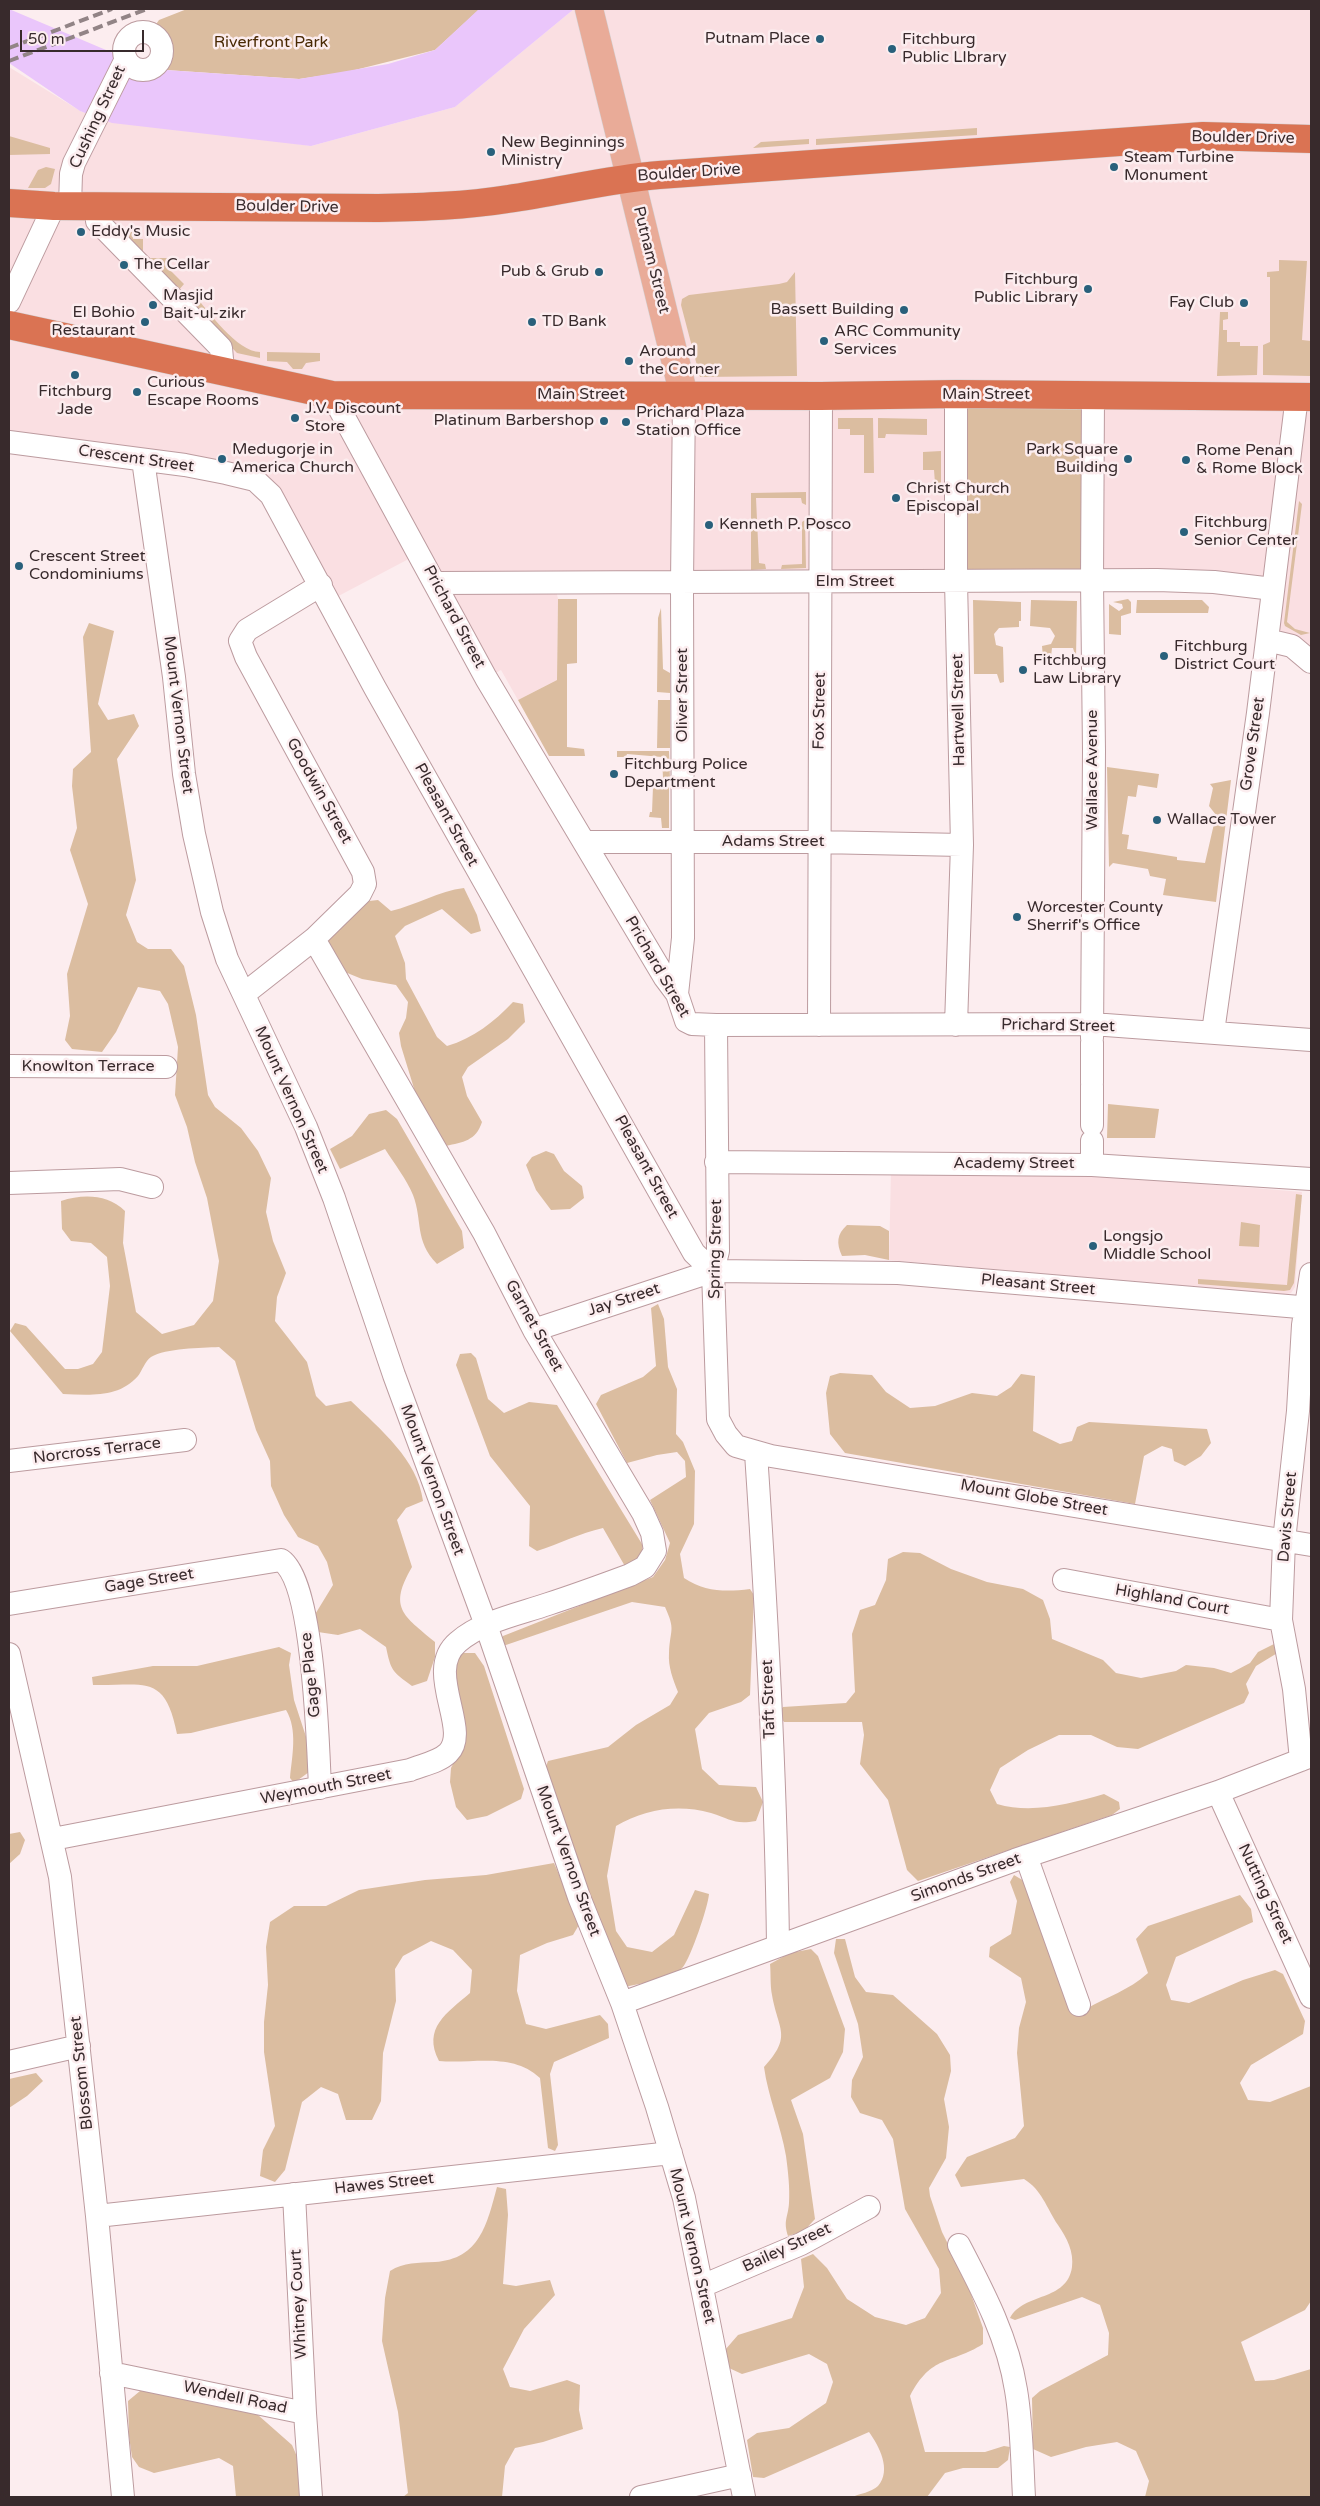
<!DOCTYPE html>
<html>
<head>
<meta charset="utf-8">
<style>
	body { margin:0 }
	#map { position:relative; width:1320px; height:2506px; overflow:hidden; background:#fcedef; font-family:"Varela Round",sans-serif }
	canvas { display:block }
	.frame { position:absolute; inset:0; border:10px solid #382a2c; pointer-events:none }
	.scale { position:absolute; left:20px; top:30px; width:124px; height:22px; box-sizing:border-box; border:2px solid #382a2c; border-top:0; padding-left:6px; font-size:15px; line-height:18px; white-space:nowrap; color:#382a2c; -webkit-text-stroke:4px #fcedef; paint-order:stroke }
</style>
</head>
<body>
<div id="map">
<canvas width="1320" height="2506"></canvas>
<div class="frame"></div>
<div class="scale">50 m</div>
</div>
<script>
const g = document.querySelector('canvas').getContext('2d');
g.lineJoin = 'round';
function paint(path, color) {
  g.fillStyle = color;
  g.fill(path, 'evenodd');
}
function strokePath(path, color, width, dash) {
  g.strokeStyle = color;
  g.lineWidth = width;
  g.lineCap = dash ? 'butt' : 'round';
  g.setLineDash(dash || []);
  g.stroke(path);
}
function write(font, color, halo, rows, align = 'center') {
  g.font = font + ' "Varela Round",sans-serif';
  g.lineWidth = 5;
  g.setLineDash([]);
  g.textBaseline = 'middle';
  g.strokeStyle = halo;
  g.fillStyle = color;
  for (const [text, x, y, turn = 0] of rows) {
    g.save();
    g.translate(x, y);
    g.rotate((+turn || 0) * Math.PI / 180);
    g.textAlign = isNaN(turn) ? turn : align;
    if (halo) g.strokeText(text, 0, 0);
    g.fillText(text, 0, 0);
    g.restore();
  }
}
const built = new Path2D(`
	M574,9h737v653l-44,-22 6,-51 -718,-5 3,15 -1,81 -39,20 -17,-30 -15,8 -66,-125 -91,48 -66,-116 -254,-43v-375l73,45 229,34 144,-39z
	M891,1171l196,3 215,18 -7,95 -4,6 -7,2 -395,-35z`);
const green = new Path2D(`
	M187,9h293l-45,41 -88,22 -48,7 -148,-10c15,-10 14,-26 -1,-36l9,-13z
	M977,128v7l-161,10v-6z
	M9,136l41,12v6l-41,1z
	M809,139v5l-56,4 8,-6z
	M46,167l9,2 -4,15 -6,4h-17l10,-18z
	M117,232h15l1,7h10v19h27l1,13 13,13 -6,7 -35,-32 -2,1 -26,-25z
	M1279,260l28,1 -5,79 9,1v35l-48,-1v-30l7,-3v-65h-3v-5l12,-1z
	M795,272l2,104 -97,1 -19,-72 1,-6 7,-4 90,-11 8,-2z
	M193,293c15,18 44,59 67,59v6l-23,-5 -51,-53z
	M1220,312h8v7l-5,1v10h4v12h13v4h18l-1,29 -40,1z
	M267,352l53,1v8l-14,2 -4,6h-9l-6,-7 -20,-1z
	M956,394l137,2 -1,185h-136z
	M838,418h35l1,55h-10v-38h-14v-6h-12z
	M878,418l49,1v16l-41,-1 -1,4h-7z
	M941,451v32h-6l-1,-13h-11v-18z
	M806,492v13l-4,-2 -1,-5h-45l3,65 6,1 1,5 -15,1v-77z
	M1299,501l3,3 -15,118 8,7 15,4 -9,2 -16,-9 -1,-3z
	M805,520l1,48 -25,1 1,-4 20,-1v-42z
	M558,599h19v64l-10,1v83l17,2 1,7h-36l-31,-56 39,-20z
	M1128,599l3,3v11l-10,3v19l-12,-1v-30l10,7 4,-3 -1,-4 -9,-2z
	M973,600l48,2v19h-2v6l-20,1 -5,6 2,11 7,2 1,35 -4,1 -3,-9h-23z
	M1031,600l46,1 -1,57 -3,-10h-21l-1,9 -8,1 -1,-12 9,-2 4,-8 -5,-8 -20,-2z
	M1137,600h65l7,7 -1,6h-72z
	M661,608l2,61 7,4v20l-13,-1 1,-74z
	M89,623l25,8 -16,73 10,16 26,-6 5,12 -22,33 19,121 -10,35 11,27 11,7h23l13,17 12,49 12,80 7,12 26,21 17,23 13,27 -5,34 7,29 13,32 -9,24 -2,24 32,41 9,34 10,10 25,-5c29,28 67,59 72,100l-17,7 -9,12 15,47c-24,41 -9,48 23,75v15l-8,24 -15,5c-20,-15 -21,-15 -26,-39l-26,-18 -22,6 -20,-3 -7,-11 22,-36 -6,-23 -9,-16 -20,-9 -14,-22 -13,-29 -1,-25 -14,-31 -21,-69 -16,-14c-18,1 -53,1 -68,10 -6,4 -9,14 -13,19 -19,22 -48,19 -75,18l-53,-63 5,-8 11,3 39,43h13l15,-5 9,-12 8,-66 -3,-29 -16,-14 -20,-2 -9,-12 -1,-28c22,-7 46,-7 64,10l-2,32 13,69 26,22 32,-9 19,-24 6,-40 -12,-63 -12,-36 -8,-35 -12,-32 3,-48 -10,-43 -8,-13 -22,-4 -22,45 -14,20 -30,-3 -7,-9 5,-24 -3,-42 21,-70 -18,-54 7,-22 -5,-42 1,-17 18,-17 -8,-115z
	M658,700h12v48h-13z
	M617,751h52l1,28 -7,-1 -1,-21 -35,-3 -1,3h-9z
	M1107,767l52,7 -2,14 -19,-3 -2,12 -8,-1 -6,38 7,1 -2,14 50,8v3l28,3 11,-48 -7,-9 4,-18 -3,-4 21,-4 -15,122 -53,-7 3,-16 -16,-3 -2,-7 -35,-6 -4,4z
	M653,787h16v41h-7l-1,-10 -12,-1 1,-5h2z
	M464,888l13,27 4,16 -10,3 -29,-25 -37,17 -10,10 10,27 1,16 31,58 10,9c27,-8 47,-24 66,-44l10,2 2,18 -17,17 -40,28 -6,10 5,19 15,26c-6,19 -19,20 -36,24l-26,-38 -19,-62 -2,-13 7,-15 2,-16 -12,-17 -34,-6 -22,-9 -16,-34 36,-34 18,-2 13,11c25,-6 48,-20 73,-23z
	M1108,1104l51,5 -4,29h-48z
	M386,1110l11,9 65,112 2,17 -27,16c-23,-24 -14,-43 -24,-69 -6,-15 -19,-32 -28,-46l-45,20 -10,-20 22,-13 17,-22z
	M546,1151l8,3 10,17 18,15 2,12 -14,11 -19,1 -15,-20 -10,-25 6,-8z
	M1296,1194l6,1 -8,88 -4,7 -6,1 -86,-7v-5l89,6z
	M1241,1222l19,3 -1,22 -20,-1z
	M847,1225l33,1 9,5v29l-24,-5 -23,1c-6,-13 -5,-22 5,-31z
	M658,1304l6,15 4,48 9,22 -1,45 7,8 12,29 -1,53 -14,30 4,24c21,14 42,14 66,11l4,6 -4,100 -9,7 -32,11 -14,16 7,40 17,16 37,2 7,15 -7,19c-22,4 -25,-2 -45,-8 -33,-9 -66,-4 -95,13l-9,50 9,55 11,16 25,5 22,-17 21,-45 14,4c-1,13 -18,63 -26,73 -11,13 -42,16 -58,20l-7,-6 -73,-212 3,-8 60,-14 28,-22 34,-20 8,-13c-5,-13 -10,-25 -9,-39 1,-24 7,-22 -4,-46l-33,-5 -129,44 -4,-4 4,-6 150,-59 12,-17 5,-17 -20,-43 36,-23 -1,-16 -8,-9 -20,3 -30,8 -31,-59 5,-9 42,-18 13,-11 -5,-58z
	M471,1353l5,5 12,41 16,14 25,-11 28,3 85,139 1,12 -17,12 -23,-40c-23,5 -44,16 -66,23l-8,-5 1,-40 -40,-50 -34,-91 4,-11z
	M840,1373l32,2 14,17 24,16 25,-2 37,-13 25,3 14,-9 10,-13 14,2 -2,55 27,13 12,-3 5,-14 12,-5 118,7 4,14 -10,13 -16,10 -11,-5 -2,-12 -10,-3 -18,10 -9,48 -290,-51 -15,-19 -4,-41 4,-17z
	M903,1552l17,1 31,16 36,13 36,7 20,11 7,19 2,20 51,21 13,13 25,5 35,-7 10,-6 28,3 17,5 19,-10 8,-11 18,-9 3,9 -23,14 -10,18 3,9 -5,10 -106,46 -21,-2 -26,-12h-32l-31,15 -28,18 -10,22 7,14c35,10 72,0 107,-10l15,8 1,7 -8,6 -194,66 -11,-11 -19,-70 -28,-36 4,-29 -2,-13h-78l-6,-9 5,-6 63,-4 9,-11 -3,-58 8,-24 15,-5 11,-25 2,-21z
	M279,1647l12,6 -2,12 5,35 17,52 -2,20 -15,11 -4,-5c2,-22 8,-48 -4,-68l-95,23 -14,1c-12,-61 -32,-48 -84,-49l-1,-8 61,-11h44z
	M462,1653h13l9,13 40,123 -3,10 -34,17 -20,4 -11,-13 -6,-25 1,-14 9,-18 -5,-88z
	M20,1832l5,8 -5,14 -11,10v-30z
	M554,1863l26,60 -7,12 -26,8 -27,12 -3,36 9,33 20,5 54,-14 8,9 1,14 -55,24 -4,12 8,71 -3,6 -7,-3 -8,-70c-28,-26 -66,-14 -101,-17 -17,-33 8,-48 31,-68l2,-23 -19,-20 -22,-9 -28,15 -8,13 1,32 -13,52 -2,48 -9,19h-26l-8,-26 -17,-7 -19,15 -17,68 -10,12 -15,-6 3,-26 12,-24 -11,-74v-30l4,-37 -2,-38 4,-25 24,-16h32l33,-16 66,-10 61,-5z
	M1014,1875l10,6 62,128c22,-13 42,-18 62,-36l-12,-34 12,-13 92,-31 11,14 2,13 -77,35 -10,28 5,15 18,3 54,-23 32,-10 8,4 22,47 -2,13 -52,31 -11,18 8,17 22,2 41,-16v215l-6,9 -64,32 14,39 19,-1 37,-11v128h-166l4,-16 -13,-30 -19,-9 -31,5 -35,10 -18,-8 -1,-51 8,-7 68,-36 1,-22 -9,-28 -18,-8 -67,23 -5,-2c14,-26 57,-16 62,-51 2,-15 -5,-29 -14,-42 -12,-18 -16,-35 -34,-46l-63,8 -6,-12 12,-18 48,-19 9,-12 -7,-73 2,-25 7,-26 -5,-24 -32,-21 1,-10 21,-13 6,-33 -7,-19z
	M836,1939h9l10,38 11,15 27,3 44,39 13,21 1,16 -7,28 5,28 -3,31 -17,30 1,8 12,36 24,48 17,48v16c-33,21 -51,10 -73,52l15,56h60l19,-6 6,1 -2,13 -10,8h-35l-18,5 -18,24h-75c7,-3 20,-5 26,-11 14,-16 1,-40 -9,-54l-105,46 -11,-1 -6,-37 10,-7 32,-5 37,-25 7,-21 -6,-18 -18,-10 -67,20 -13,-6 -4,-18 13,-15 54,-17 12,-31 -3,-28 12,-5 14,14 20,31 28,18 31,8 19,-7 16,-25 -2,-24 -34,-60 -12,-70 -11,-19 -22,-7 -9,-16 1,-17 11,-23 -5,-33 -24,-71z
	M811,1949l7,7 27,73 -2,23 -13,26 -39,22 12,34 12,85 -11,12 -16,5c-5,-16 0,-18 1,-33 1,-15 -1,-32 -3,-47 -5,-30 -18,-59 -22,-89 29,-31 14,-37 8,-72 -2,-10 -1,-21 -2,-31l20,-11z
	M36,2073l7,8 -16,15 -18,12v-29z
	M497,2187l9,2 2,26 -5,69 13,2 34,-6 5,15 -31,34 -21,40 7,18 20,4 37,-11 13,5 -1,25 4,19 -40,13 -28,6 -10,18 -3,31h-99l5,-4 -10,-81 -16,-71 3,-43 5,-27c14,-9 28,-8 45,-9 45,-3 52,-38 62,-75z
	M167,2389l91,26 34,30 13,30 -1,22h-68l-3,-31 -14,-8 -65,15 -15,-6 -7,-10 -3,-21 -1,-35 12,-10z`);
const water = new Path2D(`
	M9,9l142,60 148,10 89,-15 47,-14 44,-41h95l-119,98 -144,39 -199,-23 -32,-12 -71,-48z`);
const minor = new Path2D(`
	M124 51a19 19 0 1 1 38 0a19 19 0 1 1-38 0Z
	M70,206l1,-32 3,-11 52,-104
	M97,221l124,127 1,11
	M9,302l45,-96
	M956,394v187l6,264 -6,180
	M332,395l154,283 179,300 12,16 9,27 6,3 24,1 376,-1 219,16
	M9,442l176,23 41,8 29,7 16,15 104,193 319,565 19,18
	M143,460l31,217 10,97 10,60 18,78 15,47 79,168 28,71 60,177 92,250 93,272 43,106 35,104 27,91 60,299
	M437,583l720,-3 57,2 59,7
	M1267,640l25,6 19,16
	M584,842h234l144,3
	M244,994l70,-55 46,-45 5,-10 -2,-12 -117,-215 -6,-16 7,-11 74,-45
	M677,994l6,-56 -1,-355 2,-187
	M716,1025l2,226 -5,20 5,148 8,15 10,12 35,10 540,89
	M819,1025l2,-629
	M1213,1032l45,-319 39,-317
	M1092,1038l2,-287 -2,-170 1,-185
	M9,1066l157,1
	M1092,1083v-40
	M1092,1125v-39
	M1092,1156v-15
	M716,1162l376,3 219,14
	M9,1183l111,-4 32,8
	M534,1330l179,-59 185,2 413,35
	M756,1453c11,164 20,328 22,492
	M9,1461l176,-21
	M1064,1580l217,40
	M9,1604l272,-44c33,22 37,185 39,228
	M9,1654l51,223 37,339 26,281
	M1301,1760l-7,-71 -13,-69 3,-79 14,-130 5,-86 8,-51
	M1218,1792l93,205
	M53,1839l357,-69c12,-5 29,-8 38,-17 24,-23 -25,-82 10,-111 24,-21 61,-28 90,-38 28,-9 55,-19 82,-29l15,-8 10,-16 -3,-18 -9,-20 -109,-183 -50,-97 -170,-294
	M1026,1856l53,149
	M622,2003l393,-143 203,-68 93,-36
	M9,2062l70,-16
	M294,2194l11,219
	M97,2216l574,-63
	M959,2245c24,46 49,93 57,145 6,35 6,72 8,107
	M702,2286l99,-42 68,-37
	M111,2373l194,40 6,84
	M641,2497l99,-22`);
const major = new Path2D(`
	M589,9l95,387`);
const highway = new Path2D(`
	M9,203l45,3 324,2c43,-1 87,-2 130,-9 51,-7 100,-20 151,-24l544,-39 108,3
	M9,325l323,70 489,1 135,-2 355,3`);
const rail = new Path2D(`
	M9,48l103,-39
	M9,61l138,-52`);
const markers = [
	[820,39,5,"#29607b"],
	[892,49,5,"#29607b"],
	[491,152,5,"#29607b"],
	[1114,167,5,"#29607b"],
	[81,232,5,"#29607b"],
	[124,265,5,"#29607b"],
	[599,272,5,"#29607b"],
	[1088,289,5,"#29607b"],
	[1244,303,5,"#29607b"],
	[153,305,5,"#29607b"],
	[904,310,5,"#29607b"],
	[145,322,5,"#29607b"],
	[532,322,5,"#29607b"],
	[824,341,5,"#29607b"],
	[629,361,5,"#29607b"],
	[75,375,5,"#29607b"],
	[137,392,5,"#29607b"],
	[295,418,5,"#29607b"],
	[604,421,5,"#29607b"],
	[626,422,5,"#29607b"],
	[222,459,5,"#29607b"],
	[1128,459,5,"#29607b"],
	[1186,460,5,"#29607b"],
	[896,498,5,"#29607b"],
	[709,525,5,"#29607b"],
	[1184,532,5,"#29607b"],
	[19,566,5,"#29607b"],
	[1164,656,5,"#29607b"],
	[1023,670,5,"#29607b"],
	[614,774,5,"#29607b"],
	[1157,820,5,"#29607b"],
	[1017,917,5,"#29607b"],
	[1093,1246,5,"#29607b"]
];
const poiNames = [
	["Putnam Place",810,39,"right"],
	["Fitchburg",902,40],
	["Public LIbrary",902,58],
	["New Beginnings",501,143],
	["Ministry",501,161],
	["Steam Turbine",1124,158],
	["Monument",1124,176],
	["Eddy's Music",91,232],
	["The Cellar",134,265],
	["Pub & Grub",589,272,"right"],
	["Fitchburg",1078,280,"right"],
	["Public Library",1078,298,"right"],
	["Masjid",163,296],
	["Bait-ul-zikr",163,314],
	["Fay Club",1234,303,"right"],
	["Bassett Building",894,310,"right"],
	["El Bohio",135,313,"right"],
	["Restaurant",135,331,"right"],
	["TD Bank",542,322],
	["ARC Community",834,332],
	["Services",834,350],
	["Around",639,352],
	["the Corner",639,370],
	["Curious",147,383],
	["Escape Rooms",147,401],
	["Fitchburg",75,392,"center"],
	["Jade",75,410,"center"],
	["J.V. Discount",305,409],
	["Store",305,427],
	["Prichard Plaza",636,413],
	["Station Office",636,431],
	["Platinum Barbershop",594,421,"right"],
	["Medugorje in",232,450],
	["America Church",232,468],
	["Park Square",1118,450,"right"],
	["Building",1118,468,"right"],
	["Rome Penan",1196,451],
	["& Rome Block",1196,469],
	["Christ Church",906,489],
	["Episcopal",906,507],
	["Fitchburg",1194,523],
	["Senior Center",1194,541],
	["Kenneth P. Posco",719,525],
	["Crescent Street",29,557],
	["Condominiums",29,575],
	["Fitchburg",1174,647],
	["District Court",1174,665],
	["Fitchburg",1033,661],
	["Law Library",1033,679],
	["Fitchburg Police",624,765],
	["Department",624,783],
	["Wallace Tower",1167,820],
	["Worcester County",1027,908],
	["Sherrif's Office",1027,926],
	["Longsjo",1103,1237],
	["Middle School",1103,1255]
];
const parkNames = [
	["Riverfront Park",271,43]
];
const streetNames = [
	["Cushing Street",98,117,-65],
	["Boulder Drive",1243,138,1],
	["Boulder Drive",689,173,-4],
	["Boulder Drive",287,207,1],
	["Putnam Street",651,260,76],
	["Main Street",581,395],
	["Main Street",986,395],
	["Crescent Street",136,459,8],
	["Elm Street",855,582],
	["Prichard Street",454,617,62],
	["Oliver Street",683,695,-90],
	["Hartwell Street",959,710,-91],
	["Fox Street",820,711,-89],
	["Mount Vernon Street",178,715,83],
	["Grove Street",1253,744,-82],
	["Wallace Avenue",1093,770,-90],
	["Goodwin Street",319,791,61],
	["Pleasant Street",446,815,61],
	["Adams Street",773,842],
	["Prichard Street",657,967,60],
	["Prichard Street",1058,1026,1],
	["Knowlton Terrace",88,1067],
	["Mount Vernon Street",291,1100,66],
	["Academy Street",1014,1164],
	["Pleasant Street",646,1167,61],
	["Spring Street",716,1249,-89],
	["Pleasant Street",1038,1285,5],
	["Jay Street",624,1300,-18],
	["Garnet Street",534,1326,61],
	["Norcross Terrace",97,1451,-7],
	["Mount Vernon Street",432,1480,70],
	["Mount Globe Street",1034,1498,10],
	["Davis Street",1288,1517,-85],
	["Gage Street",149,1581,-9],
	["Highland Court",1172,1600,10],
	["Gage Place",311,1675,-96],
	["Taft Street",769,1699,-92],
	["Weymouth Street",326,1787,-11],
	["Mount Vernon Street",568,1861,70],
	["Simonds Street",966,1878,-20],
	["Nutting Street",1265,1894,65],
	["Blossom Street",82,2073,-96],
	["Hawes Street",384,2184,-6],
	["Mount Vernon Street",692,2246,77],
	["Bailey Street",787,2248,-25],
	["Whitney Court",299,2304,-93],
	["Wendell Road",235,2398,12]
];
paint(built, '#fadfe2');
paint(green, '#dbbda0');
paint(water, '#eac6fb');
strokePath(minor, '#bc9b9f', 24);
strokePath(major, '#d3d0d1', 29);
strokePath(highway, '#d3d0d1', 29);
strokePath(minor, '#fff', 22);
strokePath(major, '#e9ab98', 28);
strokePath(highway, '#da7353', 28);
strokePath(rail, '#928486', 4, [10, 5]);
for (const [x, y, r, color] of markers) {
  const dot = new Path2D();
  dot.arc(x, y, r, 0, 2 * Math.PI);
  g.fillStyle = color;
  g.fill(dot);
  strokePath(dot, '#fcedef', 2);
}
write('16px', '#382a2c', '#fcedef', poiNames, 'left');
write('16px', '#482903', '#fcedef', parkNames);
write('16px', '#382a2c', '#fcedef', streetNames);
</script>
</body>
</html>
